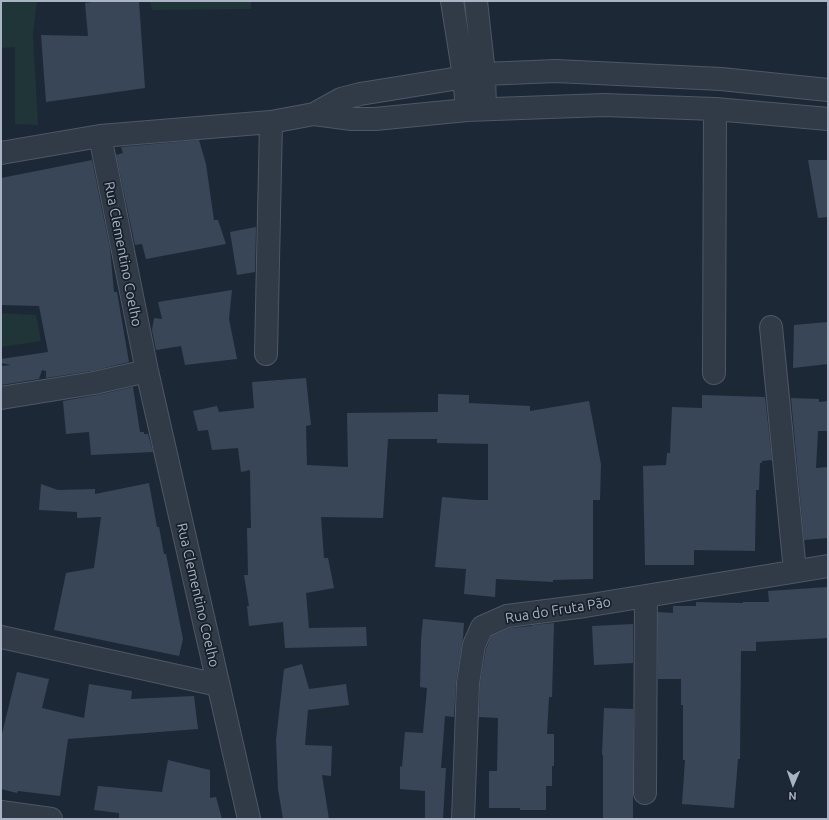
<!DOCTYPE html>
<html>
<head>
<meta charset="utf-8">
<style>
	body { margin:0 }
	#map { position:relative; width:829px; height:820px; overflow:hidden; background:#1d2837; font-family:Ubuntu,sans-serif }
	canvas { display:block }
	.frame { position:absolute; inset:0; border:2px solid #aab4c5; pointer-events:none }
	.north { position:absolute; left:773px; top:764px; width:40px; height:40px; -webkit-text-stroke:3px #171f2b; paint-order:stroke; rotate:182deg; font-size:11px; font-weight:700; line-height:16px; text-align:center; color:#aab4c5 }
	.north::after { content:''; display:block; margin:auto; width:14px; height:18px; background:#aab4c5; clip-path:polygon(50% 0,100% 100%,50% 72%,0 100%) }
</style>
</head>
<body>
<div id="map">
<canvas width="829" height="820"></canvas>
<div class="frame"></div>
<div class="north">N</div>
</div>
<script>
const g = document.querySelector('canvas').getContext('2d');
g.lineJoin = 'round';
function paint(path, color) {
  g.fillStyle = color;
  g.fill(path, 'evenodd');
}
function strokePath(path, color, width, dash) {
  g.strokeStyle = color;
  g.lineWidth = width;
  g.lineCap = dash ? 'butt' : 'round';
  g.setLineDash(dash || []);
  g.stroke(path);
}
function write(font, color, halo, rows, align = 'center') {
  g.font = font + ' Ubuntu,sans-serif';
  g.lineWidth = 3.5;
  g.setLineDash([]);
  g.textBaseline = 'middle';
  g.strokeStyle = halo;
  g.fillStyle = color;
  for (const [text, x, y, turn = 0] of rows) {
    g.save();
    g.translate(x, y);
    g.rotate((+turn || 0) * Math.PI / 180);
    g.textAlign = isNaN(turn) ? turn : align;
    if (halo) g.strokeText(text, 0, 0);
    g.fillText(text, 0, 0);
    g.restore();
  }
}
const green = new Path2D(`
	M1,1h36l-4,33 5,91 -23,-1v-77l-14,1z
	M150,1h101v8l-99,1z
	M1,313l35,2 5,26 -40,6z`);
const building = new Path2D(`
	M99,1h40l6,87 -99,14 -5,-67 47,1 -3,-33z
	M199,140l7,24 8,56h4l8,24 -80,15 -4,-15 -7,1 -19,-90 7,-2 -2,-6z
	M92,160l18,89 4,43h3l12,70 -37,9 -46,7v-7l-4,-1 -3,9 -38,6v-19l10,-1 -10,-2v-4l47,-7 -9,-46 -38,-1v-127z
	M808,160h20v57l-10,1z
	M256,227l-1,45 -18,3 -7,-43z
	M232,290l-3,29 8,40 -52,6 -4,-19 -25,4 -4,-20 2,-12 8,1 -4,-17z
	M828,322v42l-35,4 1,-43z
	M306,378l5,47 -5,1 1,39 41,2 -1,-54 91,-1v-18l31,1v8l61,3v5l59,-10 12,63 -1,36h-7v79l-40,1v2l-57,-3 -1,18 -31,-3 2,-25 -31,-2 7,-70 35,3h11v-56l-51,-1v-4h-49l-5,79 -62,-1 3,41h4l6,30 -28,5 3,35 57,-1 1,19 -82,2 -2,-26 -34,4 -2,-20h2l-5,-31h4l-1,-47h4l-1,-58 -9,2 -3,-24 -26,2 -4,-20 -10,1 -5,-20 24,-5 2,6 35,-4 -2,-26z
	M133,387l7,45h4v2h4l5,18 -62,3 -2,-23 -23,2 -3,-33 34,-6z
	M702,395l63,2 7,63 -10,1v2h-2l-1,27h-3l-1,61 -61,-1v15h-49l-2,-99 23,-1 1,-12h3l2,-46 30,1z
	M791,398l28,1v3l9,-1v30h-10l-2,37 12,-1v71l-24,2z
	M149,483l8,44h2l5,27h2l17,85 -4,17 -125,-26 12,-57 28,-5 7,-51 -24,1v-6l-38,-2 2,-26 17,6 37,-1v5z
	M828,587v51l-72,4v9h-15l-1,108h-2l-4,49 -52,-4 3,-44h-2v-55h-2v-26h-23v-67l15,1v-7h23v-4l47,1v-1h26l-1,-11z
	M423,619l41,4 -1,15 -7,43 -2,36 -9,-1 -4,52h5l-3,51h-18v-28l-25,-2v-23l2,1 3,-35 18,1 4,-45 -7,-1 1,-47z
	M554,623l-2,74h-3l-2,37h7v32h-2v20h-6v24h-26v-2h-31v-37h8l1,-53 -19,-1 1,-33 6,-35 5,-13 19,-8 22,-2v-1z
	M633,624v39l-39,2 -2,-39z
	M302,664l7,25 37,-5 3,21 -41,5 -3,35 27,1 -1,30 -9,-1 7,44h-46l-5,-30 -2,-49 8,-71z
	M17,672l32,7 -7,29 42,10 5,-34 43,7 -1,8 63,-3 4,33 -130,10 -8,57 -42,-5 -1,2 -16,-4v-51z
	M604,708l29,1v110h-30v-64h-1z
	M168,760l42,10v28l6,-1 6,22h-103v-6l-25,-3 4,-24 64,6z`);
const minor = new Path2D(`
	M452,1l12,75 3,34
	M476,1l8,73 1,35
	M314,114l38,5h23l92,-9 137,-5 111,4 113,10
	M100,136l47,235 102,448
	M1,153l99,-17 171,-14 43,-8 27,-15 19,-5 124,-20 72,-3 165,8 107,11
	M771,327l24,244
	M266,354l5,-232
	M714,373l1,-264
	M1,398l93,-15 53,-12
	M1,637l217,48
	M645,793l1,-197
	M1,812l50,7
	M463,819l5,-136 6,-38 8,-18 25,-11 78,-10 243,-40`);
const streetNames = [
	["Rua Clementino Coelho",123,254,79],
	["Rua Clementino Coelho",198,595,77],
	["Rua do Fruta Pão",558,610,-9]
];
paint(green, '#1f3538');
paint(building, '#394658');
strokePath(minor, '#4e5765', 24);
strokePath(minor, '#313a47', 22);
write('14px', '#aab4c5', '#171f2b', streetNames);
</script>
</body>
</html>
